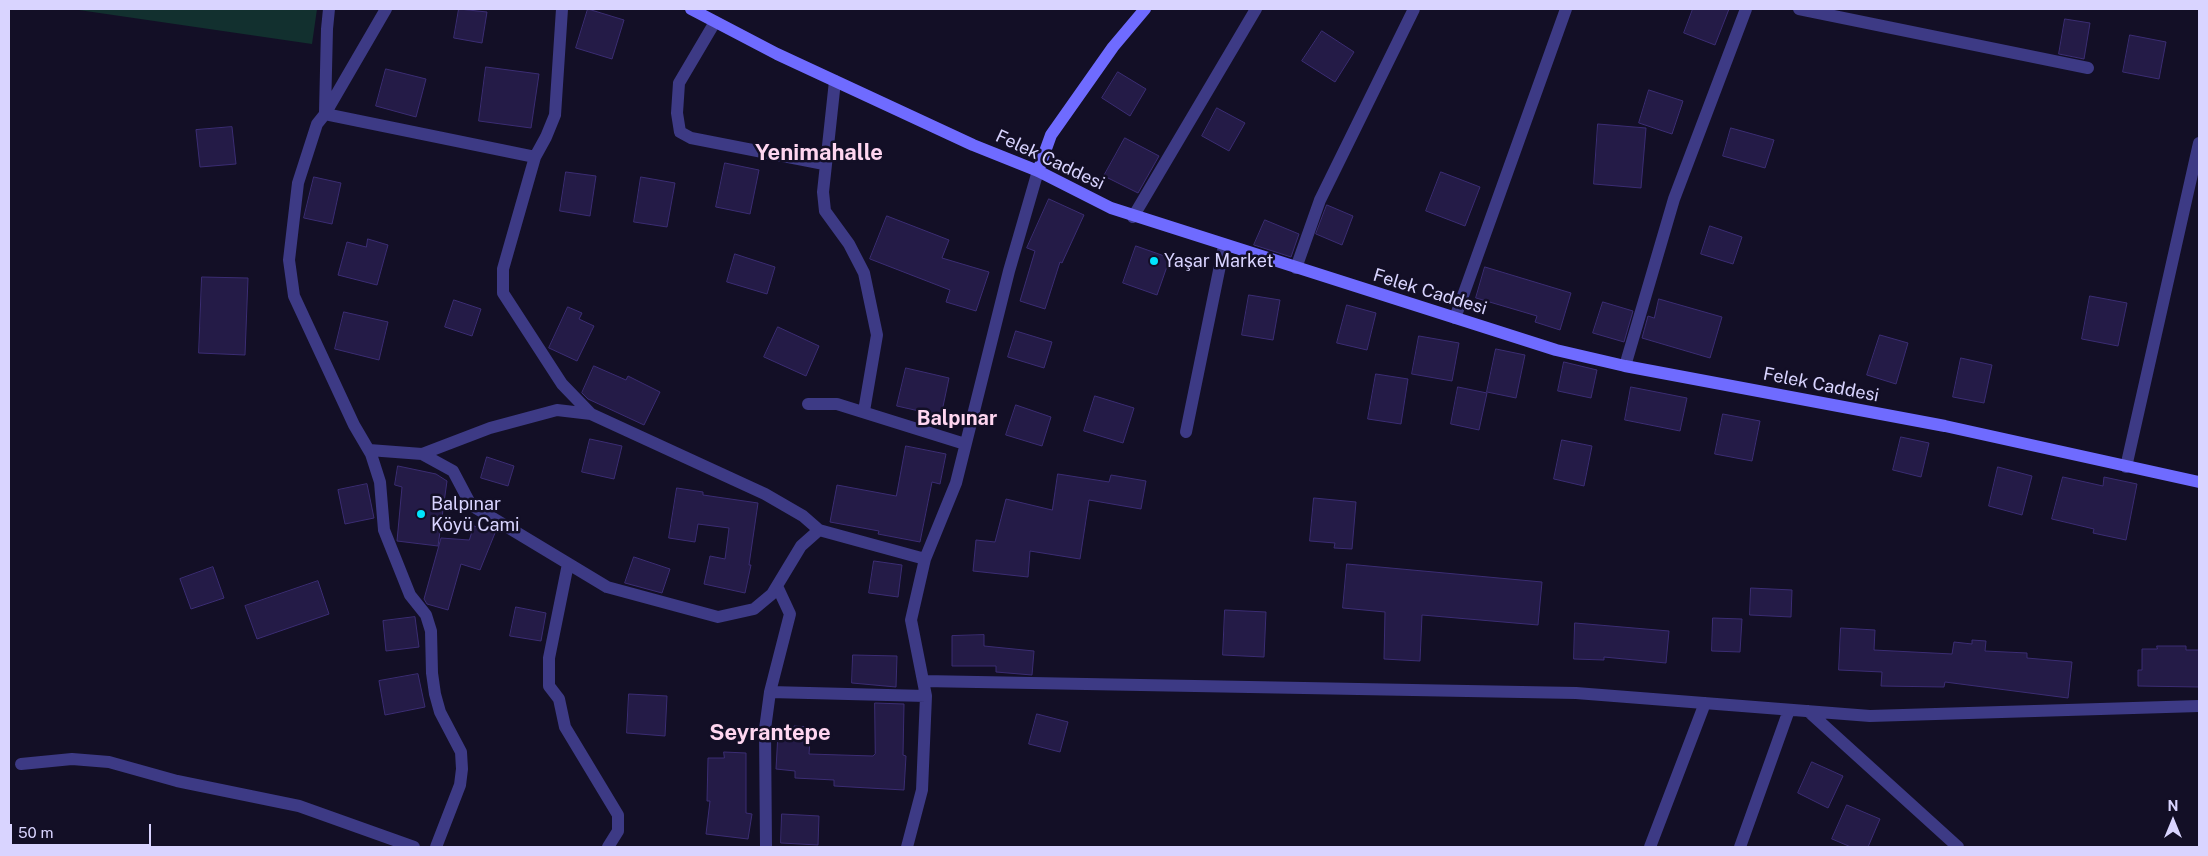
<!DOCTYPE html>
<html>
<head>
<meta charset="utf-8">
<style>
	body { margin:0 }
	#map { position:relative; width:2208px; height:856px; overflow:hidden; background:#130f26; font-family:"Public Sans",sans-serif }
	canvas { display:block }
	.frame { position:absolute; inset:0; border:10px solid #d9d4ff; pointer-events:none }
	.north { position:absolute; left:2148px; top:796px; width:50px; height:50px; -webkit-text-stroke:4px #130f26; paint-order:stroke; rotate:0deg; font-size:14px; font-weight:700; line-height:20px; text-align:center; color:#d9d4ff }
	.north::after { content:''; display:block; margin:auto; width:18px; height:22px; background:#d9d4ff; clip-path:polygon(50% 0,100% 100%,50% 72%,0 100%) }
	.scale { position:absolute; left:10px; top:824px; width:141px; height:22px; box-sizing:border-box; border:2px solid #d9d4ff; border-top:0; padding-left:6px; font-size:15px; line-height:18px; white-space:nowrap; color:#d9d4ff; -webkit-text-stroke:4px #130f26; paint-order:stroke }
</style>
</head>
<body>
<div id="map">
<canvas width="2208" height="856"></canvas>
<div class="frame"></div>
<div class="north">N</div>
<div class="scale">50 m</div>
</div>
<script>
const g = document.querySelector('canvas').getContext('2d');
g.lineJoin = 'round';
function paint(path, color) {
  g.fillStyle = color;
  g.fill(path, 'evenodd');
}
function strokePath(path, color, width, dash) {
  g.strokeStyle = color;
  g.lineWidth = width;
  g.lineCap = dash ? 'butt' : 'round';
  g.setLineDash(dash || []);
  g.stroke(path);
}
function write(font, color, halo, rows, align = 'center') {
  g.font = font + ' "Public Sans",sans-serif';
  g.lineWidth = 5;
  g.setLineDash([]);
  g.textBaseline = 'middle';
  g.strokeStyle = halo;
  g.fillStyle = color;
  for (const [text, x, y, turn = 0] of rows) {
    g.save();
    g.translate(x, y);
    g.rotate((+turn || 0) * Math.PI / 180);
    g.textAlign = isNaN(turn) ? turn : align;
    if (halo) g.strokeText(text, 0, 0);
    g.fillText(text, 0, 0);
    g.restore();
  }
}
const green = new Path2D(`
	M72,9h245l-5,35z`);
const building = new Path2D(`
	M459,9l28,3 -5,31 -28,-5z
	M588,9l36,11 -12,39 -36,-11z
	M1693,9h36l-14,36 -31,-12z
	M2065,19l25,4 -6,36 -25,-5z
	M1322,31l32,21 -19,30 -33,-21z
	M2130,35l36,7 -7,37 -36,-7z
	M486,67l53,7 -8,54 -52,-7z
	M386,69l40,10 -10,38 -40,-11z
	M1118,72l28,17 -16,27 -28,-18z
	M1649,90l34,11 -11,33 -33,-11z
	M1217,108l28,15 -16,28 -27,-15z
	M1598,124l48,4 -5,60 -47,-4z
	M232,127l4,37 -36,3 -4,-37z
	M1731,128l43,12 -9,28 -42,-12z
	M1125,138l34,18 -21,37 -34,-17z
	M725,163l34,7 -9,44 -34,-7z
	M566,172l30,4 -6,40 -30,-5z
	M1441,172l39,15 -15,39 -39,-15z
	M314,177l27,6 -9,41 -28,-6z
	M641,177l34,6 -8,44 -33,-5z
	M1049,199l35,16 -22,48 -2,-1 -15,47 -25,-8 15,-50 -8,-3z
	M1327,205l26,11 -11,29 -26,-11z
	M887,216l62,24 -7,18 47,14 -13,39 -30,-9 4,-12 -80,-31z
	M1265,220l34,14 -8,23 -37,-12z
	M1710,226l32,11 -9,27 -32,-10z
	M368,239l20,6 -11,40 -39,-10 9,-33 19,5z
	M1136,246l34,12 -13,37 -34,-12z
	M735,254l40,13 -8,27 -40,-12z
	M1485,267l86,26 -11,37 -25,-8 2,-6 -61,-18z
	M202,277l46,1 -3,77 -46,-2z
	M1249,295l31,5 -7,40 -31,-5z
	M2090,296l37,7 -9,43 -36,-7z
	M1659,299l63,18 -12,41 -68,-20 6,-22 6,2z
	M454,300l27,9 -9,27 -27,-9z
	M1603,302l30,9 -9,31 -31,-9z
	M1347,305l29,8 -9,37 -30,-7z
	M568,307l14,6 -3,6 15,7 -17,35 -28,-13z
	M344,312l44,10 -9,38 -44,-11z
	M778,327l41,19 -13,30 -42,-19z
	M1016,331l36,11 -8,26 -36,-11z
	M1880,335l28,8 -12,41 -29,-9z
	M1419,336l40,7 -7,38 -40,-7z
	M1496,349l29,6 -9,43 -29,-6z
	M1961,358l31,7 -8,38 -31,-6z
	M1564,362l33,8 -6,28 -33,-7z
	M594,366l32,14 2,-4 32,16 -16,33 -56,-26 -6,-6z
	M906,368l43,10 -8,38 -44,-10z
	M1376,374l32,5 -7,45 -33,-5z
	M1458,387l29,6 -8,37 -28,-6z
	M1631,387l56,11 -7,33 -55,-11z
	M1095,396l39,12 -11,35 -39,-12z
	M1016,405l35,12 -9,29 -36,-11z
	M1723,414l37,7 -8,40 -37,-7z
	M1901,437l28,6 -8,34 -28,-7z
	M590,439l32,7 -8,33 -32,-7z
	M1562,440l30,6 -8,40 -30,-7z
	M906,446l40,8 -6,30 -8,-2 -12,60 -42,-8 1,-3 -49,-9 7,-37 59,11z
	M487,457l27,9 -6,20 -27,-8z
	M398,466l38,8 11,7 -9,65 -41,-5 5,-54 -7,-2z
	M1998,467l34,9 -10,39 -33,-9z
	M1058,474l51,8 2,-7 35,6 -5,28 -52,-9 -9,59 -50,-8 -2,26 -55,-6 3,-31 19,2 11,-43 46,11z
	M2063,477l40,9 1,-9 33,7 -11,56 -33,-7 1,-4 -42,-10z
	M367,484l7,34 -29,6 -7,-34z
	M677,488l26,4v3l55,8 -9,62h2l-6,28 -41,-9 6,-28 15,3 4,-31 -31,-4 -3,18 -26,-4z
	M1314,498l42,4 -4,47 -18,-1 1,-5 -25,-2z
	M474,526l21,7 -15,37 -19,-6 -13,46 -21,-6 -3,-5 17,-61 28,2z
	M634,557l36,12 -8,24 -37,-10z
	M874,561l28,4 -4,32 -29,-4z
	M1347,564l195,18 -4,43 -116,-10 -2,46 -36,-2 1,-47 -42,-4z
	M213,567l11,31 -33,11 -11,-30z
	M318,581l11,33 -72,25 -12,-33z
	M1751,588l41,2 -1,27 -41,-2z
	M516,607l30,6 -5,28 -31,-5z
	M1225,610l41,2 -2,45 -41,-2z
	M415,617l4,30 -33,4 -3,-30z
	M1713,618l29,1 -2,33 -28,-1z
	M1575,623l94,8 -3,32 -62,-6v3l-30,-1z
	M1841,628l34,2 -1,20 78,4 2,-12 18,2v-4l14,1 -1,10 42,2v5l45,4 -4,36 -123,-16 -1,5 -63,-1 1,-14 -43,-2z
	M984,635v11l50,5 -2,24 -36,-3v-6h-44v-30z
	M2157,646h29v4h13v37l-61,-1v-16h4v-21h15z
	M853,655l44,1 -1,31 -44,-4z
	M418,674l7,33 -40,8 -6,-34z
	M629,694l38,2 -2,40 -38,-3z
	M875,703l29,1 -1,51 3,1 -2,34 -70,-4v-6l-39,-2v-7l-19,-2 2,-36 15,1 1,-8 17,1 -2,27 64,2 2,-2z
	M1037,714l31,8 -8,30 -31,-8z
	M724,752l22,1v60l6,1 -4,25 -42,-5 4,-33h-3l1,-43h16z
	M1812,762l31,14 -15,32 -30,-15z
	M1847,805l33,14 -12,28h-17l-19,-8z
	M782,814l37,2 -1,29 -37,-2z`);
const street = new Path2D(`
	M562,9l-7,106 -9,22 -11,20 -32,112v24l59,91 29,30
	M1799,9l289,59
	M715,22l-36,61 -2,30 3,19 11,6 133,26
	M835,81l-12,111 2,19 24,33 15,29 13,62 -13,76
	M325,112l2,-83 2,-20
	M325,114l61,-105
	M1133,217l123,-208
	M1296,268l24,-68 94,-191
	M1455,318l111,-309
	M1625,366l49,-167 72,-190
	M808,404h29l128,40
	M1186,432l38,-186
	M369,450l53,4 31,17 18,34 136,82 111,30 36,-8 18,-15 29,-48 18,-16 106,29 31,-76 53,-212 29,-100
	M422,454l68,-26 67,-18 34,4 174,80 38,22 16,14
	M2126,467l73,-324
	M568,564l-19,94v28l10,13 6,28 53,88v16l-10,16
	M923,681l653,12 294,23 329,-10
	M770,692l156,4
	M1808,711l150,136
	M21,764l51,-5 37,3 68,19 122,25 115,41
	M436,847l24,-62 2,-16 -1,-17 -21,-40 -5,-18 -3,-21 -1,-42 -5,-16 -16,-20 -26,-65 -4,-48 -9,-28 -17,-29 -60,-129 -5,-36 9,-77 19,-59 8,-10 210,43
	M766,847l-1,-118 5,-37 20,-78 -13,-28
	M907,847l15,-57 4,-94 -15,-76 14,-61
	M1650,847l55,-144
	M1740,847l49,-137`);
const secondary = new Path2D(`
	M691,9l86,45 196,91 65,26 73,37 445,142 69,16 320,60 254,56
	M1038,171l13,-36 62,-88 32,-38`);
const markers = [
	[1154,261,5,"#00e5ff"],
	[421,514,5,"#00e5ff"]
];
const streetNames = [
	["Felek Caddesi",1050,160,25],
	["Felek Caddesi",1430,292,17],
	["Felek Caddesi",1821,385,11]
];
const poiNames = [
	["Yaşar Market",1164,261],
	["Balpınar",431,504],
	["Köyü Cami",431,525]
];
const quarterNames = [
	["Balpınar",957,419]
];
const districtNames = [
	["Yenimahalle",819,153],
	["Seyrantepe",770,733]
];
paint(green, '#12302f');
paint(building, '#241b47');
strokePath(building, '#3b2d73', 1);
strokePath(street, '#3d3a85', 12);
strokePath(secondary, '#6f6bff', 12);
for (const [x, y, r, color] of markers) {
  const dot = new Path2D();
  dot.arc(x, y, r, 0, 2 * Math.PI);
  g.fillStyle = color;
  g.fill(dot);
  strokePath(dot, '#130f26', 2);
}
write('18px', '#d9d4ff', '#130f26', streetNames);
write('18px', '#d9d4ff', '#130f26', poiNames, 'left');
write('bold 20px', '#ffd6f0', '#130f26', quarterNames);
write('bold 22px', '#ffd6f0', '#130f26', districtNames);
</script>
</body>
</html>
